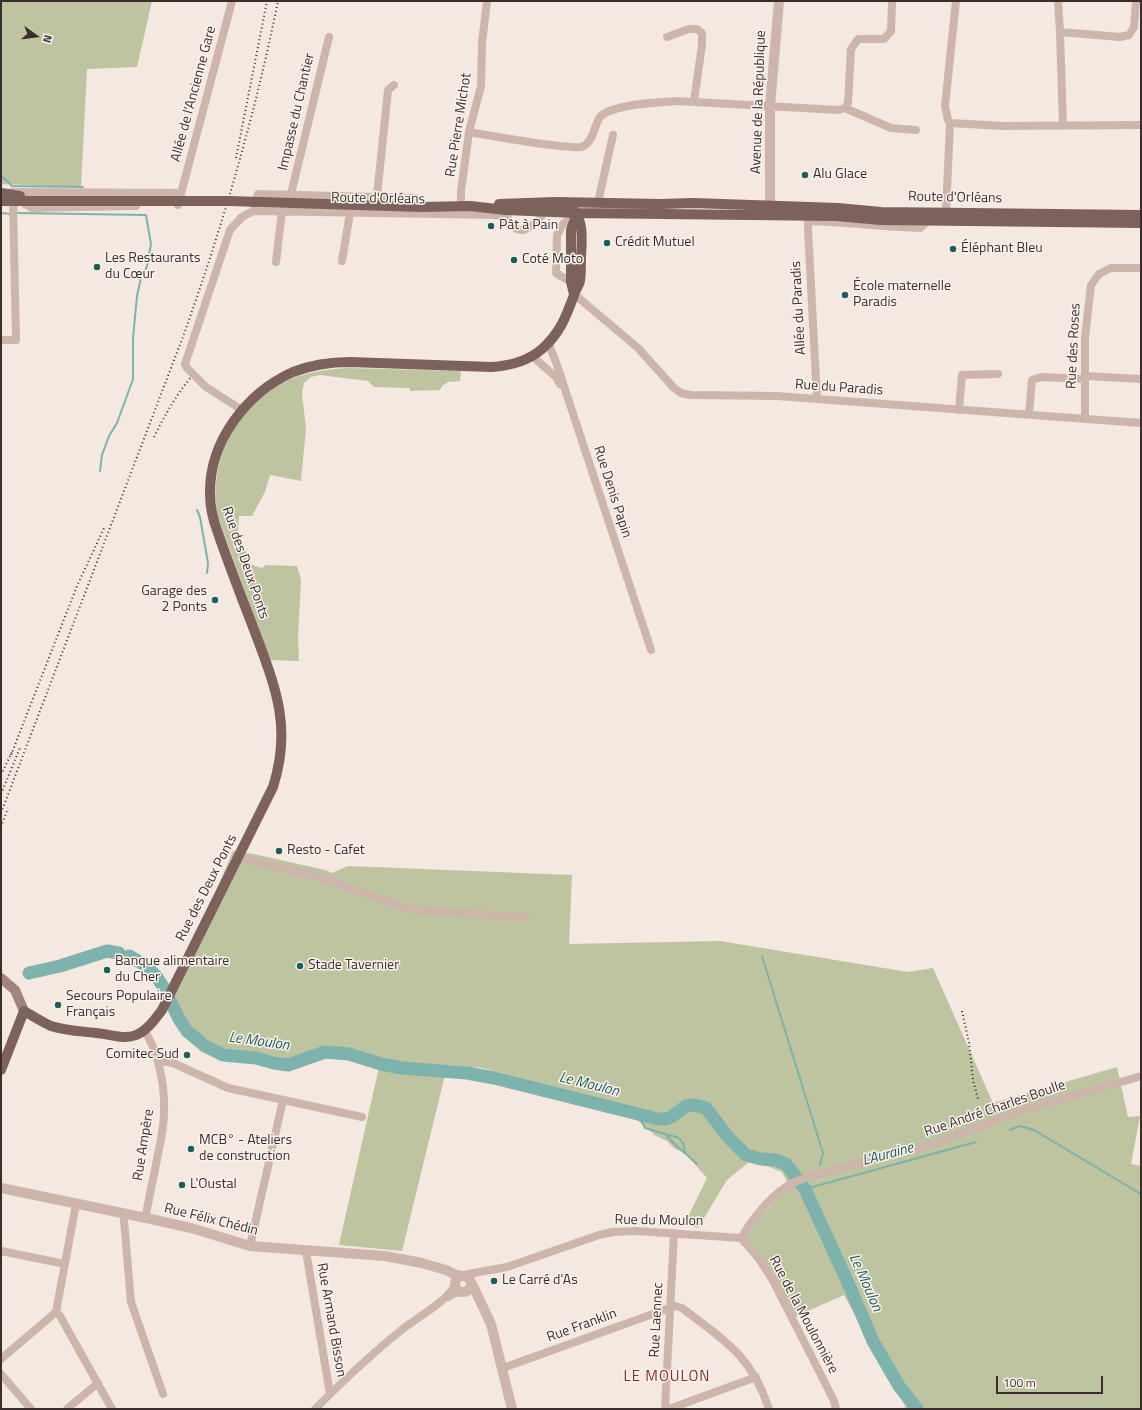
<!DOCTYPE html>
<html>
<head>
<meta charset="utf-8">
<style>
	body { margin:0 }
	#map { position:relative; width:1142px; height:1410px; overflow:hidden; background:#f4e8e0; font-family:"Titillium Web",sans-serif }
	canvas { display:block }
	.frame { position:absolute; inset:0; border:2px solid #3b2d2b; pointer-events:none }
	.north { position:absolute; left:16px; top:16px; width:40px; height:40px; -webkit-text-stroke:3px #fbf3ed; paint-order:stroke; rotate:104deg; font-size:11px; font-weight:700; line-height:16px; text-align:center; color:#3b2d2b }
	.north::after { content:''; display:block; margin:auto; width:14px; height:18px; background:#3b2d2b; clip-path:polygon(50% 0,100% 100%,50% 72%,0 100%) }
	.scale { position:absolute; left:996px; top:1376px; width:107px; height:18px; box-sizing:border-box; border:2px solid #3b2d2b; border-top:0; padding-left:5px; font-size:12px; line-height:14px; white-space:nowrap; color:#3b2d2b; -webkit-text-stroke:3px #fbf3ed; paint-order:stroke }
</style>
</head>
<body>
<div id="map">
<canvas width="1142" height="1410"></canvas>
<div class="frame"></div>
<div class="north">N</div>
<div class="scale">100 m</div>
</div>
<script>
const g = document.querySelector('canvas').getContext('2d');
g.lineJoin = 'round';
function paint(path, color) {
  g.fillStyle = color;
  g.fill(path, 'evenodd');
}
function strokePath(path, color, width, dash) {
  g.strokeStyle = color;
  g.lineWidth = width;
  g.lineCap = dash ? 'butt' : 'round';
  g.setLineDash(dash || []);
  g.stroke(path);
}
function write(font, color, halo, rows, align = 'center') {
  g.font = font + ' "Titillium Web",sans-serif';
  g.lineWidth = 3;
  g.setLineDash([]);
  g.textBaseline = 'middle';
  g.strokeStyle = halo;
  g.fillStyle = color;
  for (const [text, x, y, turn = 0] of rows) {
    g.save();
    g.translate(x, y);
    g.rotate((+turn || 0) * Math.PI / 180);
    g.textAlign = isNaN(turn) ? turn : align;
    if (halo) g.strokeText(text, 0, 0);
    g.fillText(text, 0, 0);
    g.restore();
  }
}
const green = new Path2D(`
	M1,1h151l-15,66 -50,2 -6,118 -80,-3z
	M347,368l114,3 -1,10 -12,1 -6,4 -2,4 -30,1v-3l-36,-1 -6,-6 -48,-6 -9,2 -7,6 -2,11 4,34 -5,53 -31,-6 -5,17 -13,24h-13l-2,33 9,1c2,12 3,15 16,18l4,-3 31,1 4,14 -3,56 1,25 -29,-1 -52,-143c-12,-56 21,-115 73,-138 18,-7 37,-10 56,-11z
	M233,851l21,3 71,16 7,3 16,-7 224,9 -3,69 151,-3 188,31 25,-4 60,135 124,-36 11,50 12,-1 -9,48 10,2v243h-242l7,-2 -62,-112 -52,23 -20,-39 -31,-41 48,-53 -7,-13 -18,-7 -15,-3 -22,18 -29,48 -14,-3 23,-47 -22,-25 -11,-5 -7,-7 -11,-5 -20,-17 -30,-8 -68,-28 -56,-15 -34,-3 -39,-1 -26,-5 -38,-11 -33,7 -24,10 -14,-2 -18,-5 -33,-3 -18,-9 -18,-15 -8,-12 -9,-19z
	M379,1067l22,5 44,3 -43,176 -63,-6z`);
const stream = new Path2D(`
	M1,176l5,4 6,6 71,1
	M1,213l10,1
	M16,213l130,2 5,29 -4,22 -7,16 -3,14 -4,42v41l-16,44 -8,13 -7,19 -2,16
	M197,510l3,7 8,46 -1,10
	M762,956l61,197 -3,12
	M640,1114l2,8 3,6 34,10 4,5 2,10
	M1010,1130l10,-4 14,4 107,64
	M666,1135c9,11 21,19 31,29
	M805,1189l171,-47`);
const river = new Path2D(`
	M129,956l16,9 11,11 8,12 15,31 8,12 18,15 18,9 33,3 18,5 14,2 37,-13 24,2 32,10 21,4 65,5 27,5 164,41h8l5,-2 15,-11 9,-1 11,3 22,29 18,18 15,4 15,1 10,4 19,25 44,96 24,56 26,45 18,23
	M29,973l31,-7 47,-15 12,2`);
const minor = new Path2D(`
	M956,1l-11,105 3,14 2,3 53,3 138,-1
	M1058,1l2,31 3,93
	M1060,32l60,5 9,-2 5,-8 2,-26
	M667,37l22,-8h8l5,4v12l-8,56
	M845,108l3,-5 3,-54 7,-10h26l7,-8 1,-30
	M469,132c30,5 61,11 91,14 6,0 15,2 21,1 12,-3 13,-21 19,-30 12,-13 59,-15 77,-16l161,9 7,-2 46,20 25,2
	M12,192l169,1
	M291,194l38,-157
	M377,196l11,-106 6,-5
	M20,201l12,7 104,-2
	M598,202l15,-67
	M178,205l54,-204
	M254,206l4,-12 158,4 6,9
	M461,206v-15l8,-59 12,-46 1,-43 5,-42
	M253,211l245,4 11,7
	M946,212l4,-89
	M809,216l-1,13 9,170
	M508,218c2,8 9,13 16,12l10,-6 12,-13
	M808,221c38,1 75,6 112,7l8,-7
	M342,261l8,-48
	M276,262l6,-51
	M571,282l-15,-9 1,-38 6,-11 14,-11
	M574,294l64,54 36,40 7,5 9,2 87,1 364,27
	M1,340h15l-3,-139
	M548,342l9,23 94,285
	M532,356l24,21 4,7
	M1085,376l56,3
	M242,410l-36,-23 -19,-19 -2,-4 45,-134 12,-13 11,-6
	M959,410l3,-35 36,-1
	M1029,414l3,-34 9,-3 44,2
	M1085,418v-80l6,-53 8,-11 12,-6h30
	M238,858l82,19 91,33 115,7
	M144,1030c15,22 21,57 20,83 0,19 -6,38 -9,57 -4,16 -6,32 -10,48
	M158,1062h10l5,1 55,25 134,29
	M76,1204l-20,108 4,4 52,93
	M125,1214l-1,6 7,82 32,92
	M741,1238c11,-19 28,-40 46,-52 6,-4 14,-6 20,-9l126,-33 85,-32 123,-36
	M741,1238l18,21 13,20 48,94 14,28 2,8
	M250,1246l33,-146
	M1,1251l64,13
	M306,1251l24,143
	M463,1275l44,-8 92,-32 14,-3 23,-1 105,7
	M448,1297l7,-4 6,-1
	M1,1359l55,-47
	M503,1368l172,-62 7,2c42,32 70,48 87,101
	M1,1374l30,35
	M67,1409l31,-26
	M315,1409c27,-27 54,-53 84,-77 16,-14 46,-28 56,-47
	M665,1409l9,-176
	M669,1409l87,-32`);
const tertiary = new Path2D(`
	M770,205v-99l9,-105
	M1,1188l150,31 40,9 59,18 135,10 37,7 24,7 8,4 8,2
	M455 1284a8 8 0 1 1 16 0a8 8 0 1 1-16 0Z
	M472,1284l19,40 21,85`);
const secondary = new Path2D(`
	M1,978l14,12 9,21`);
const primary = new Path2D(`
	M1,193l19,3
	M1,201h57
	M499,204l56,-2 106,2 32,-1 145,5 43,4 260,3
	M422,207l48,-1 36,4 71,3 259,3 45,4 260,3
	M574,294l-3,-12v-52l6,-17
	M1,1070l23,-59c9,5 18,11 27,15 15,5 30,5 45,7 13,1 28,7 40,2 11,-4 19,-16 26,-25l111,-223c20,-62 1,-103 -20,-160 -12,-31 -24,-62 -35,-94 -5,-13 -8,-25 -8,-39 -1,-52 36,-101 83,-122 18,-7 38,-10 57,-10l141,5c18,-1 37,-6 51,-18 18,-16 24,-32 32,-54 1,-5 5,-9 6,-14 1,-7 1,-16 1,-24 1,-22 4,-41 -16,-55`);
const rail = new Path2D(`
	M236,158l31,-157
	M154,437c11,-22 22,-42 38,-61
	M11,755l66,-169 28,-60
	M1,775l12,-25
	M1,794l19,-46
	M1,813l183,-479c39,-109 71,-219 94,-333
	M1,827l7,-19
	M962,1011l7,32 4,37 5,19`);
const primaryBridge = new Path2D(`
	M58,201h171l193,6`);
const markers = [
	[805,175,4,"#1e5e58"],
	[491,226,4,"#1e5e58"],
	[607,243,4,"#1e5e58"],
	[953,249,4,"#1e5e58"],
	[514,260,4,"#1e5e58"],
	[97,267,4,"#1e5e58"],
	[845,295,4,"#1e5e58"],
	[215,600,4,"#1e5e58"],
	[279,851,4,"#1e5e58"],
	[300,966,4,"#1e5e58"],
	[107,970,4,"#1e5e58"],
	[58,1005,4,"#1e5e58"],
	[187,1055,4,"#1e5e58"],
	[191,1149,4,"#1e5e58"],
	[182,1185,4,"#1e5e58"],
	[494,1281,4,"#1e5e58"]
];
const streetNames = [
	["Allée de l'Ancienne Gare",194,94,-75],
	["Avenue de la République",759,102,-88],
	["Impasse du Chantier",297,112,-77],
	["Rue Pierre Michot",459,125,-81],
	["Route d'Orléans",955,198,1],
	["Route d'Orléans",378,199,1],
	["Allée du Paradis",799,308,-93],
	["Rue des Roses",1074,346,-87],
	["Rue du Paradis",839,388,4],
	["Rue Denis Papin",612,492,72],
	["Rue des Deux Ponts",245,563,71],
	["Rue des Deux Ponts",207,888,-63],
	["Rue André Charles Boulle",995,1109,-19],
	["Rue Ampère",144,1145,-81],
	["Rue Félix Chédin",211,1220,14],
	["Rue du Moulon",659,1221,1],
	["Rue de la Moulonnière",803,1315,62],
	["Rue Armand Bisson",331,1320,80],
	["Rue Laennec",657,1320,-87],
	["Rue Franklin",582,1326,-20]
];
const poiNames = [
	["Alu Glace",813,175],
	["Pât à Pain",499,226],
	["Crédit Mutuel",615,243],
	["Éléphant Bleu",961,249],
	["Les Restaurants",105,259],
	["du Cœur",105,275],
	["Coté Moto",522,260],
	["École maternelle",853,287],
	["Paradis",853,303],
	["Garage des",207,592,"right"],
	["2 Ponts",207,608,"right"],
	["Resto - Cafet",287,851],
	["Banque alimentaire",115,962],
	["du Cher",115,978],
	["Stade Tavernier",308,966],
	["Secours Populaire",66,997],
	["Français",66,1013],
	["Comitec Sud",179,1055,"right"],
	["MCB° - Ateliers",199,1141],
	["de construction",199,1157],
	["L'Oustal",190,1185],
	["Le Carré d'As",502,1281]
];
const waterNames = [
	["Le Moulon",259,1042,8],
	["Le Moulon",589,1085,14],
	["L'Auraine",888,1155,-15],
	["Le Moulon",865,1283,66]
];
const neighbourhoodNames = [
	["LE MOULON",667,1377]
];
paint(green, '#bdc49f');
strokePath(stream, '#7eb2ac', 2);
strokePath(river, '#7eb2ac', 13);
strokePath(minor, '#cdb5ab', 8);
strokePath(tertiary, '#cdb5ab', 10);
strokePath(secondary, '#a1847c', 10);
strokePath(primary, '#7d625b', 10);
strokePath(rail, '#3b2d2b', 2, [1, 3]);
strokePath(primaryBridge, '#7d625b', 10);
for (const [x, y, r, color] of markers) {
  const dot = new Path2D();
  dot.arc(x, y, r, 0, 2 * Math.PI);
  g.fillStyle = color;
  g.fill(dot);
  strokePath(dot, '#fbf3ed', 1.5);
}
write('14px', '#3b2d2b', '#fbf3ed', streetNames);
write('14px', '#3b2d2b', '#fbf3ed', poiNames, 'left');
write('italic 15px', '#1e5e58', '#fbf3ed', waterNames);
g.letterSpacing = '1px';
write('15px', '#8c2a21', '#fbf3ed', neighbourhoodNames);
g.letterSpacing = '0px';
</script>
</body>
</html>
